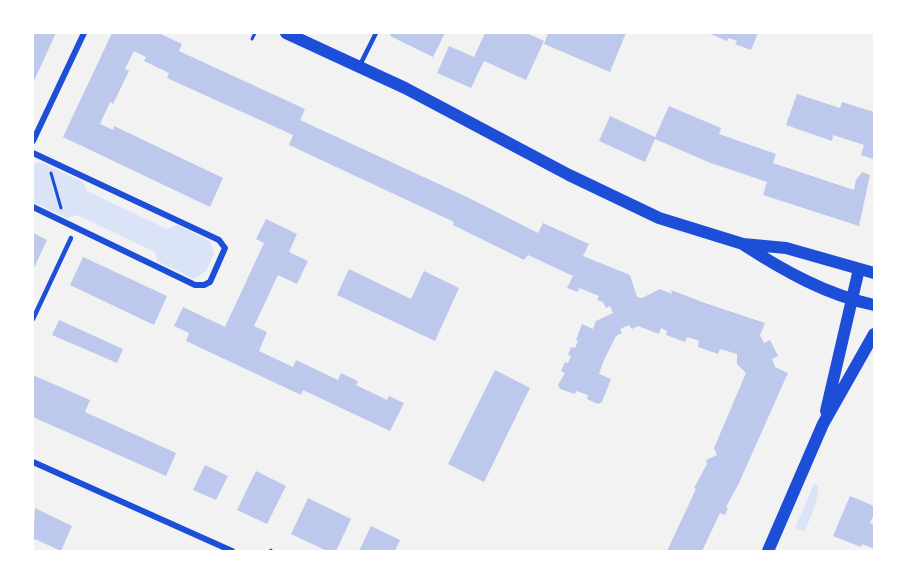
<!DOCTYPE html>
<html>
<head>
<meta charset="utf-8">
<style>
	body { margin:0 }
	#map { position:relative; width:907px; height:584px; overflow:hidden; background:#f2f2f2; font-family:Bitter,serif }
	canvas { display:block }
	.frame { position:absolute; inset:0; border:34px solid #fff; pointer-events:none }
</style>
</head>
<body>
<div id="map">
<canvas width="907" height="584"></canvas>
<div class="frame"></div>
</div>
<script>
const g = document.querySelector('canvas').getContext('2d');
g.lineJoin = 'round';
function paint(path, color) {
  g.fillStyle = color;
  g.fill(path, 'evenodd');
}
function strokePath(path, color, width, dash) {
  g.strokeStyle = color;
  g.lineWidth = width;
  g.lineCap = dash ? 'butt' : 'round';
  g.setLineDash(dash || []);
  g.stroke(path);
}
const green = new Path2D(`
	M40,162l43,20 4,9 80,38 10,-4 33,16 4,13 -8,17 -12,8 -37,-18 -2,-9 -78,-37 -10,3 -34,-16v-37z
	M814,484l5,2 -3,17 -11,28 -10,-3z`);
const building = new Path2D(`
	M33,33h23l-23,50z
	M112,33h47l23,11 -3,7 126,58 -5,11 167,77 71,36 5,-10 46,21 -6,12 47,19 7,22 5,1 18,-9 12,5 -1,-4 34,13 60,20 -5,12 4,8 6,-3 8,16 -6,3 3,8 13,6 -49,110 -13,24 2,1 -3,7 -5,-2 -18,38h-35l29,-62 -2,-1 13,-24 -1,-4 11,-5 -3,-7 32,-75 -9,-9v-10l-17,-5 -2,5 -20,-7 1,-6 -5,-2 -7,-2 -2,5 -19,-7 1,-4 -6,-3 -2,6 -21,-8 -6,3 -3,-4 -9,4 2,4 -6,3 -12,24 -5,14 12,5 -9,23 -4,2 -11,-5 1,-4 -12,-4 -1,3 -15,-5 -2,-4 7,-12 -4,-2 4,-9 3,1 3,-7 -3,-1 3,-8 4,1 3,-7 -2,-1 6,-16 11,5 3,-8 17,-8 -3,-7 -4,2 -3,-6 -6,-2 2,-4 -20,-8 -1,4 -11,-4 6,-12 -45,-21 -4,5 -71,-35 1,-3 -165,-77 4,-10 -126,-57 2,-5 -25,-12 2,-4 -12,-6 -9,18 4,2 -16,33 -3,-2 -10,22 13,6 1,-4 109,52 -13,29 -147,-70z
	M391,33h54l-12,24 -43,-21z
	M485,33h42l17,8 -18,39 -42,-19 -13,27 -34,-15 12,-27 25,11z
	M548,33h78l-16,39 -66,-28z
	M708,33h50l-7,17 -16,-6 2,-3 -8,-3 -2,3z
	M797,94l43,14 2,-6 32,10 -1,47 -12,-4 3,-10 -31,-10 -1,6 -46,-16z
	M669,106l52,22 -2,6 57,20 -3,9 81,27 2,-10 6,-8 8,3 -11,51 -96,-31 4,-13 -59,-20 -53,-23 -10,23 -46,-21 11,-25 45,21z
	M266,219l31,15 -8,18 19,9 -11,23 -19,-9 -24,51 13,6 -8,19 34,16 3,-7 42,20 3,-7 17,8 -2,4 31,15 2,-4 15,7 -14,28 -87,-41 -2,5 -115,-54 3,-8 -15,-7 9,-19 42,20 39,-84 -8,-4z
	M33,233l14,7 -14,30z
	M83,257l84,39 -13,29 -84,-40z
	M349,269l62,30 13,-28 35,17 -24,53 -98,-46z
	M59,320l64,29 -6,14 -65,-28z
	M495,370l35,18 -46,94 -36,-18z
	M33,375l57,25 -5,12 91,41 -10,23 -133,-59z
	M205,465l23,11 -12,24 -23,-10z
	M256,471l30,15 -19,38 -30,-14z
	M850,496l24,10v8l-4,9 4,1v25l-12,-5 -1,3 -28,-11z
	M308,498l43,21 -15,32h-9l-36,-17z
	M35,508l37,18 -11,25 -26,-12 -2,4z
	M371,526l29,14 -5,11h-36z`);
const path = new Path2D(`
	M252,39l3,-6
	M51,173l10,35
	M270,551l1,-1`);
const service = new Path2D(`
	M359,67l17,-34
	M33,319l38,-81`);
const minor = new Path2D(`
	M33,141l51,-108
	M33,153l186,87 6,8 -15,34 -6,3h-9l-162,-78
	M33,462l199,89`);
const secondary = new Path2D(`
	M286,33l119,55 164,87 90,43 84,26 43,4 88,25
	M744,245c40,26 83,50 130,60
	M826,411l33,-142
	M768,551l55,-127 51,-90`);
paint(green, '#dbe4f7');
paint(building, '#bdc9ec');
strokePath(path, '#1d4ed8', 3);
strokePath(service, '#1d4ed8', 4.5);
strokePath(minor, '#1d4ed8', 6);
strokePath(secondary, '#1d4ed8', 12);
</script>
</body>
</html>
